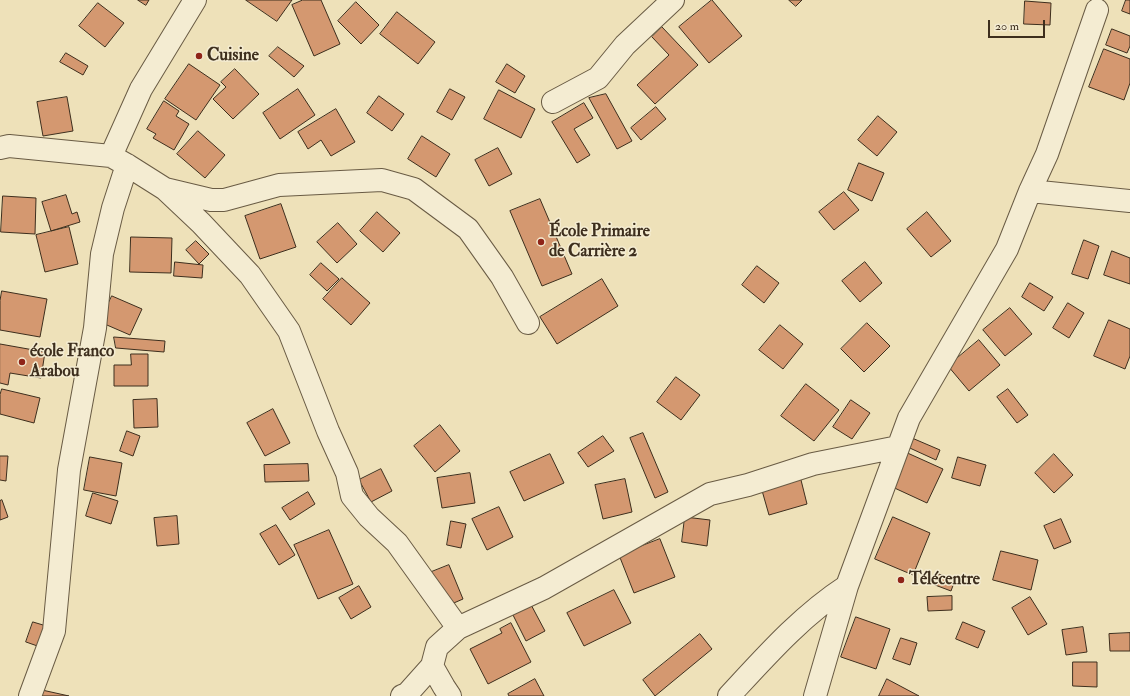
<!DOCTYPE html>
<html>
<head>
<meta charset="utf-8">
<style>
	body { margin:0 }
	#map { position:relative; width:1130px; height:696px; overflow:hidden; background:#eee1b9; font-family:"IM FELL Double Pica",serif }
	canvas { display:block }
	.scale { position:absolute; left:988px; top:20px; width:57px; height:18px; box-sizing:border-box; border:2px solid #3d2e1d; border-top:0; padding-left:5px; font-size:12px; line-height:14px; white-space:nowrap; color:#3d2e1d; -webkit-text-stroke:3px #f4ecd2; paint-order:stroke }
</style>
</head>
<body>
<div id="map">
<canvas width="1130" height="696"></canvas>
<div class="scale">20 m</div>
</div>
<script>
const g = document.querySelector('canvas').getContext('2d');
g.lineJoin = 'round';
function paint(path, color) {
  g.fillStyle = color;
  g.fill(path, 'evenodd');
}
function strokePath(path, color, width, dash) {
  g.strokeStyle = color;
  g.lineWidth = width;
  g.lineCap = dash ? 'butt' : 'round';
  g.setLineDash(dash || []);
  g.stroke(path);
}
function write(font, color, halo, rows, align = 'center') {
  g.font = font + ' "IM FELL Double Pica",serif';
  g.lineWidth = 3;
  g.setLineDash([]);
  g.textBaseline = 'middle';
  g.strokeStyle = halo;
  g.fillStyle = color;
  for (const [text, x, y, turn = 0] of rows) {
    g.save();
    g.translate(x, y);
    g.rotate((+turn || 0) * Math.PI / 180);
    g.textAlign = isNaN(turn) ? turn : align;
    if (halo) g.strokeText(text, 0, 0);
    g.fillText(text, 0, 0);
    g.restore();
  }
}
const building = new Path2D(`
	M138,0h11l-3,5z
	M246,0h46l-15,21z
	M303,0h18l19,44 -26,12 -22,-51z
	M712,0l30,36 -33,27 -30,-36z
	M789,0h13l-6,6z
	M1126,0h4v14l-8,-3z
	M1025,1l26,2 -1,22 -26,-1z
	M356,2l23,23 -18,19 -23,-23z
	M98,3l26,20 -19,24 -26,-21z
	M397,12l38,30 -17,22 -38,-30z
	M662,27l36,38 -43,39 -18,-19 32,-30 -17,-18z
	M1112,29l18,7v10l-3,7 -21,-8z
	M278,47l26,19 -10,11 -25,-21z
	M1104,49l26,10v24l-6,17 -35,-13z
	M66,53l22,13 -5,9 -23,-13z
	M189,64l31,21 -24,35 -31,-21z
	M507,64l18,12 -10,17 -19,-11z
	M235,69l24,25 -26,25 -20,-20 13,-12 -5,-5z
	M298,89l17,26 -35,24 -17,-26z
	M450,89l15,8 -13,23 -15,-8z
	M499,90l36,19 -14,29 -37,-19z
	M606,94l26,47 -15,8 -28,-51z
	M379,96l25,18 -12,17 -25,-18z
	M67,97l6,34 -30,5 -6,-34z
	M164,101l15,10 -3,5 13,8 -15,26 -21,-12 3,-4 -9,-5z
	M584,103l9,15 -19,11 16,26 -13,8 -25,-41z
	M656,107l10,12 -25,21 -10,-12z
	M336,109l19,33 -24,14 -10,-16 -13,9 -10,-17z
	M878,116l19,16 -20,24 -19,-16z
	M198,131l27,24 -20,23 -28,-24z
	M422,136l28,18 -14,23 -28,-18z
	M498,148l14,26 -23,12 -14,-26z
	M859,163l25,10 -12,28 -24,-11z
	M844,192l15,18 -25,20 -15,-18z
	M66,195l6,19 5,-2 3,10 -29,9 -9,-29z
	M3,196l33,2 -1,36 -34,-2z
	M540,199l32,75 -30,12 -32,-75z
	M281,204l15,43 -36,12 -15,-43z
	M377,212l23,21 -17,19 -23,-21z
	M927,212l24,29 -20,16 -24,-28z
	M338,223l19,21 -20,19 -20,-21z
	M69,227l9,37 -33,8 -9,-37z
	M131,237l41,1 -1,35 -41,-1z
	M1084,240l15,6 -11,33 -16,-5z
	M196,241l13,13 -10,10 -13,-14z
	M1112,251l18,7v26l-26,-9z
	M175,262l28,3 -1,13 -28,-2z
	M865,262l17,21 -22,19 -18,-21z
	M321,263l18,16 -12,12 -17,-16z
	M757,266l22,17 -15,20 -22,-18z
	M342,278l28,25 -19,22 -28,-26z
	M602,279l16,27 -61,38 -17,-27z
	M1030,283l23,14 -9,14 -22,-14z
	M2,291l45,8 -7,38 -40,-7v-29z
	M112,296l30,13 -12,26 -30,-13z
	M1068,303l16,10 -15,25 -16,-10z
	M1010,308l22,26 -27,22 -22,-26z
	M1109,320l21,9v27l-5,13 -31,-13z
	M867,323l23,23 -26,26 -23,-23z
	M780,325l23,19 -20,25 -24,-19z
	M114,337l51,4 -1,11 -48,-4z
	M979,340l21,25 -31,26 -21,-25z
	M0,344l45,8 -4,26 -31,-5 -2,12 -8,-2z
	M131,354h17v32h-34v-21h17z
	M676,377l24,18 -19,25 -24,-18z
	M806,384l33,26 -25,31 -33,-25z
	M2,389l38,9 -6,25 -34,-9v-19z
	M1008,389l20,26 -11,8 -20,-26z
	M157,399l1,28 -24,1 -1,-28z
	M851,400l19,13 -18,26 -19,-12z
	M273,409l17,34 -25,13 -18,-33z
	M440,425l20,26 -25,21 -21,-26z
	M127,431l13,5 -7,20 -13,-5z
	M643,433l25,59 -13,6 -25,-60z
	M905,435l35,15 -4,10 -35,-16z
	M603,436l11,15 -26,16 -10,-14z
	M903,451l40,18 -16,34 -39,-18z
	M550,454l14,29 -40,18 -14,-29z
	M1054,454l19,21 -19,18 -19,-20z
	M0,456h8l-2,25 -6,-1z
	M90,457l32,6 -6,33 -32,-6z
	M958,457l28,8 -6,21 -28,-8z
	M308,464l1,17 -44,1 -1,-17z
	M381,469l11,22 -21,11 -12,-22z
	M470,473l5,30 -33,5 -5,-30z
	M800,476l7,28 -38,11 -8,-28z
	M625,479l7,33 -29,7 -8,-34z
	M308,492l7,12 -25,16 -8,-12z
	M93,493l25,8 -7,23 -25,-8z
	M2,500l6,17 -8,3v-19z
	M499,507l14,30 -26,13 -15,-31z
	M177,516l2,28 -22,2 -3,-28z
	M685,517l25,3 -3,26 -25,-4z
	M893,517l37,16 -17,42 -38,-16z
	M1061,519l10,23 -17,7 -10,-23z
	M451,521l15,3 -5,24 -14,-3z
	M276,525l19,30 -16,10 -19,-31z
	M329,530l24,54 -35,15 -24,-54z
	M660,539l15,38 -41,16 -15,-38z
	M1001,551l37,9 -7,30 -38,-10z
	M449,565l14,34 -30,13 -14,-35z
	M939,574l16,6 -4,11 -16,-6z
	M359,586l12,21 -20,12 -12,-21z
	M614,590l17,33 -47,23 -17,-33z
	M952,596v14l-24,1 -1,-14z
	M1030,597l17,27 -19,11 -16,-27z
	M528,599l17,32 -19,10 -16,-32z
	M856,617l34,12 -14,40 -35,-12z
	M33,622l20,6 -7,21 -20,-7z
	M963,622l22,9 -7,17 -22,-9z
	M511,623l20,39 -43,22 -18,-35 32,-16 -2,-4z
	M1083,627l4,25 -21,3 -4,-25z
	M1130,633v18h-20l-1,-17z
	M700,634l12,15 -57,47 -12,-16z
	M901,638l16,5 -7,22 -17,-6z
	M1073,662h24v25l-24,-1z
	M535,679l9,17h-35l-1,-2z
	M887,679l32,17h-40z
	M42,690l27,6h-28z`);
const minor = new Path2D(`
	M553,102l45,-24 27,-33 48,-45
	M0,148l9,-2 102,10 16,9 38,24 36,34 49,52 39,56 39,100 19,42 5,23 17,21 28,26 61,85
	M111,156l30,-67 54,-89
	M165,189l46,11h13l55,-15 103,-5 32,9 54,40 34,48 26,46
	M1030,191l100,10
	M432,666l12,21 6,9
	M30,696l24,-65 15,-161 26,-142 7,-74 11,-46 14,-43
	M402,696l5,-2 25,-28 5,-19 21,-19 86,-40 166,-94 38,-9 65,-21 85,-17
	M729,696c37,-40 72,-80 118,-110
	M815,696l32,-110 62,-168 98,-169 23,-58 17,-37 50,-144`);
const markers = [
	[199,56,4,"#8f2418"],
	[541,242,4,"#8f2418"],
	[22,362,4,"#8f2418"],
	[901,580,4,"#8f2418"]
];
const poiNames = [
	["Cuisine",207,56],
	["École Primaire",549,232],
	["de Carrière 2",549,252],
	["école Franco",30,352],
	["Arabou",30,372],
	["Télécentre",909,580]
];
paint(building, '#d49870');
strokePath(building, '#3d2e1d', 1);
strokePath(minor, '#695b44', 24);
strokePath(minor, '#f4ecd2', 22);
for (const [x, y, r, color] of markers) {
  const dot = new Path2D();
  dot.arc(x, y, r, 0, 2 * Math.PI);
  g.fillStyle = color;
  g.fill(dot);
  strokePath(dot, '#f4ecd2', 1.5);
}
write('bold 17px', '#3d2e1d', '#f4ecd2', poiNames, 'left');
</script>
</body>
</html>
